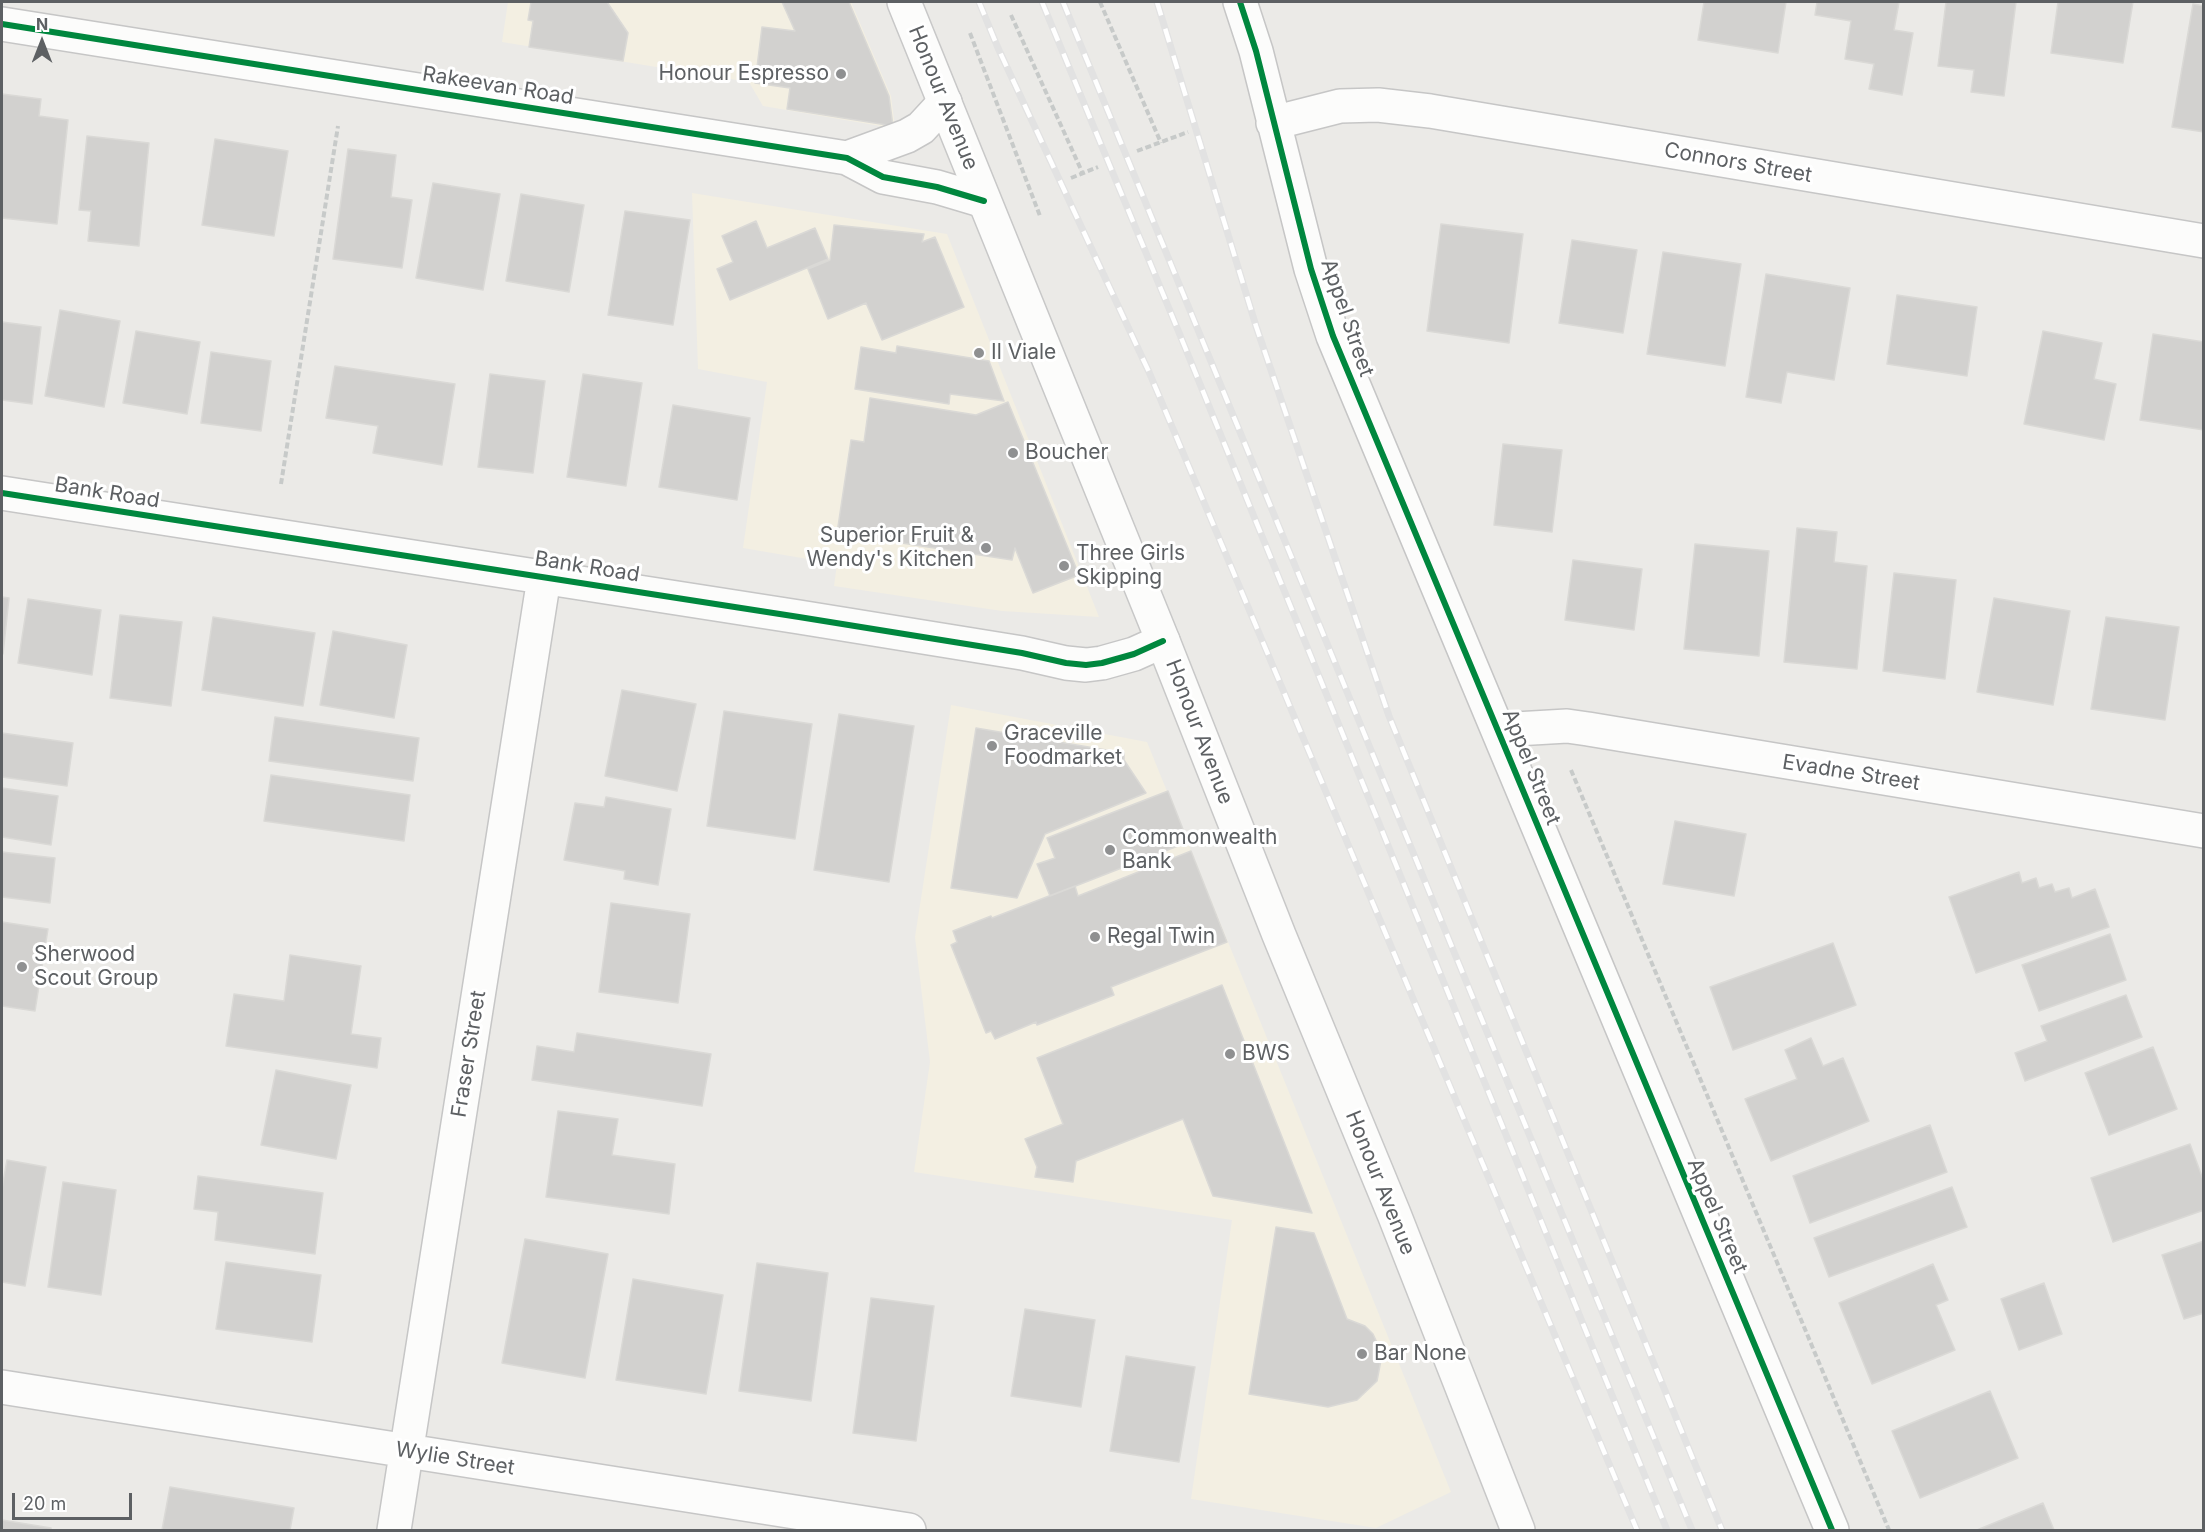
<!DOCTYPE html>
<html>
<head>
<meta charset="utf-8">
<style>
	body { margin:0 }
	#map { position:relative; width:2205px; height:1532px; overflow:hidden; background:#ebeae7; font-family:Inter,sans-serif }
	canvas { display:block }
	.frame { position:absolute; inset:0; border:3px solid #5d6063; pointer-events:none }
	.north { position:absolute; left:12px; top:12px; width:60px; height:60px; -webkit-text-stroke:4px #fff; paint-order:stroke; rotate:0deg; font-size:16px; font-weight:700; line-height:24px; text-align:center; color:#5d6063 }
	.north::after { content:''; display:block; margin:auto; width:21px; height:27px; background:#5d6063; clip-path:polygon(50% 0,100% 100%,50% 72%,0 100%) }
	.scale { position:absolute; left:12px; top:1493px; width:120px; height:27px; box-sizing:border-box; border:3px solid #5d6063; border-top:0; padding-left:8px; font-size:18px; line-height:21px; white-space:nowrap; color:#5d6063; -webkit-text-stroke:4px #fff; paint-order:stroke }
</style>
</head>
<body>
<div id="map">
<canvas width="2205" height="1532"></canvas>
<div class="frame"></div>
<div class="north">N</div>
<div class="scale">20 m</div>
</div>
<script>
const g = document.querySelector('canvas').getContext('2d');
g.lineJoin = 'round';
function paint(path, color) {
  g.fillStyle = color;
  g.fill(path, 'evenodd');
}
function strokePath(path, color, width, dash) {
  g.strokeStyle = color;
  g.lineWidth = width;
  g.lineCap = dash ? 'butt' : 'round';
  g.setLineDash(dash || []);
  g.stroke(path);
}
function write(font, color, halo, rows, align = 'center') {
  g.font = font + ' Inter,sans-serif';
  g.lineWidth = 6;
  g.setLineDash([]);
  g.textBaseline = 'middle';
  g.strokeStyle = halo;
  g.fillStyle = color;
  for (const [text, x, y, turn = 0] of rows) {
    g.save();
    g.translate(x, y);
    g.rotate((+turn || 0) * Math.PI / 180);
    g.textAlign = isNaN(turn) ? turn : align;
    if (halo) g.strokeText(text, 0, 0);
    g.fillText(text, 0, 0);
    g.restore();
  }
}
const commercial = new Path2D(`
	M508,2h343l40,94 4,31 -3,1 -129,-22 -14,-24 -247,-40z
	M692,193l255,41 152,383 -97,-6 -168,-25 3,-22 -94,-16 24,-166 -69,-13z
	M951,705l196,37 304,750 -75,36 -185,-29 41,-279 -318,-48 16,-110 -15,-125z`);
const building = new Path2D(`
	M531,2h76l21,31 -5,28 -94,-14 4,-26 -5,-1z
	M782,2h67l40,94 4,30 -106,-17 3,-21 -35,-5 7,-56 33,4z
	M1704,2h82l-8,51 -80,-13z
	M1817,2h82l-5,28 19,3 -11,62 -33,-6 5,-25 -29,-5 6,-38 -36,-6z
	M1946,2h70l-12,94 -33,-4 3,-22 -36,-4z
	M2058,2h75l-10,61 -72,-10z
	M2193,4l11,2v126l-32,-5z
	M2,94l39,5 -2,17 29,4 -11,104 -55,-6z
	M87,136l62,7 -10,103 -51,-5 3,-30 -12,-1z
	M215,139l73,12 -14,85 -72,-11z
	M348,149l48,6 -5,42 21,3 -10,68 -69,-9z
	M433,183l67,11 -17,96 -67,-12z
	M521,194l63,11 -15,87 -63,-11z
	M625,211l65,9 -17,105 -65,-10z
	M756,221l11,27 48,-20 13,31 -98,41 -13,-31 16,-7 -11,-26z
	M1441,224l82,10 -14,109 -82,-12z
	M834,225l90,9 -2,8 13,-5 29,70 -82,33 -16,-37 -38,16 -20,-50 22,-9z
	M1572,240l65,10 -14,83 -64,-10z
	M1663,252l78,12 -16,102 -78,-12z
	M1766,274l84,14 -16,92 -47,-8 -6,31 -35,-6z
	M1897,295l80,12 -10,69 -80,-12z
	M60,310l60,11 -16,86 -59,-11z
	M2,322l39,5 -9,77 -30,-4z
	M136,331l64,11 -13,72 -64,-11z
	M2043,331l59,12 -8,36 22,5 -12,56 -80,-16z
	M2153,334l51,8v88l-64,-10z
	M897,346l92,15 15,40 -54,-7 -1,10 -94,-15 6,-42 35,6z
	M211,352l60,9 -10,70 -60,-8z
	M335,366l120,18 -13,81 -69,-12 5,-27 -52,-8z
	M490,374l55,7 -12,92 -55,-6z
	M583,374l59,9 -16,103 -59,-9z
	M870,398l106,17 32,-13 71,173 -46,18 -18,-45 -3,12 -175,-27 14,-93 13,2z
	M673,405l77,13 -13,82 -78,-13z
	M1503,444l59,6 -10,82 -58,-7z
	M1797,528l40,4 -3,30 33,4 -10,103 -73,-7z
	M1695,544l74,7 -10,105 -75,-7z
	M1573,560l69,9 -8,61 -69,-10z
	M1894,573l62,7 -11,99 -62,-8z
	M2,597l7,1 -6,56h-1z
	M1994,598l76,13 -17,94 -76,-13z
	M28,599l73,11 -9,65 -74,-12z
	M120,615l62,7 -11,84 -61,-8z
	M213,617l102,16 -12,73 -101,-16z
	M2106,617l73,10 -14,93 -74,-11z
	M333,631l74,14 -13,73 -74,-13z
	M622,690l74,14 -19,87 -72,-15z
	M724,711l88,13 -17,115 -88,-13z
	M839,714l75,12 -25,156 -75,-12z
	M275,717l144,21 -6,43 -144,-20z
	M976,728l148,25v7l22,33 -101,41 -28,64 -66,-10z
	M2,733l71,10 -6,43 -65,-9z
	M271,775l139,20 -6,46 -140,-20z
	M2,788l56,8 -7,49 -49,-8z
	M1168,791l20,51 -138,54 -13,-32 18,-6 -8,-20z
	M606,797l65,12 -13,76 -34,-6 1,-8 -61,-11 11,-57 29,4z
	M1675,821l71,13 -12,62 -71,-12z
	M1191,851l36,91 -116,45 3,8 -77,30 -1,-3 -41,17 -4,-8 -5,2 -35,-88 6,-3 -4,-11 38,-15 1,2 83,-32 3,10z
	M2,852l53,6 -5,45 -48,-6z
	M2019,872l3,11 14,-5 3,10 13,-4 3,8 14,-4 3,10 23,-9 14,38 -133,46 -27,-76z
	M611,903l79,11 -12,89 -79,-11z
	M2,922l46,7 -13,82 -33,-5z
	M2110,934l16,46 -87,31 -17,-46z
	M1833,943l23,62 -123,45 -23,-63z
	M290,955l71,11 -10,68 30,4 -4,30 -151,-22 8,-52 50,7z
	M1222,985l90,228 -99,-17 -30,-77 -107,42 -3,21 -38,-5 2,-10 -12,-28 38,-15 -26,-66z
	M2126,995l16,42 -117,44 -10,-28 32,-12 -6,-15z
	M577,1033l134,21 -9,52 -170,-26 5,-34 37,6z
	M1811,1038l12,28 20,-8 26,63 -98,40 -26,-62 52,-20 -12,-29z
	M2153,1047l24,62 -68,26 -24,-62z
	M276,1070l75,15 -15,74 -75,-14z
	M558,1111l60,8 -6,36 63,9 -6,50 -123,-17z
	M1930,1125l17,47 -137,51 -17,-47z
	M2190,1144l14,38v28l-91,32 -22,-64z
	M7,1160l39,7 -21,119 -23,-4v-94z
	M198,1176l125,17 -8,61 -100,-14 3,-28 -24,-3z
	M63,1182l53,8 -15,105 -53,-8z
	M1952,1187l15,40 -138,50 -15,-39z
	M1276,1227l38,6 33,86 18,7 8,8 6,13 2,13 -4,21 -20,19 -29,7 -79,-13z
	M525,1239l83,15 -23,124 -83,-15z
	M2204,1241v72l-20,6 -22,-64z
	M226,1262l95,13 -9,67 -96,-13z
	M757,1263l71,10 -17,128 -72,-10z
	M1933,1264l15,36 -12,5 19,45 -83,34 -33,-81z
	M633,1279l90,16 -17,99 -90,-14z
	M2044,1283l18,51 -43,16 -18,-51z
	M871,1298l63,8 -18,135 -63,-8z
	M1025,1309l70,11 -14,87 -70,-11z
	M1126,1356l69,11 -16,95 -69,-11z
	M1990,1391l28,67 -98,40 -28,-67z
	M170,1487l124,21 -4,22h-128z
	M2043,1503l11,27h-77z
	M2,1520l49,8v2h-49z`);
const path = new Path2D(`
	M1100,2l61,141
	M1011,15l72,159
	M970,33l70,183
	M1137,151l51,-19
	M1071,178l27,-11
	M281,484l57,-358
	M1571,770l318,760`);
const street = new Path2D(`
	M1240,2l16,49 55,218 22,67 499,1194
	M2,24l845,134 36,19 54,10 47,14
	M1273,123l67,-17 38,-1 52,6 774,130
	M847,158l60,-22 14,-8 24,-26
	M2,493l797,124 223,36 44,10 20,2 16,-2 32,-9 29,-13
	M1498,730l69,-4 21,3 616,102
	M2,1387l907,143
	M394,1530l150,-952`);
const secondary = new Path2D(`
	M904,2l259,639 116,294 115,279 124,316`);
const rail = new Path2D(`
	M979,2l19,46 151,324 488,1158
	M1042,2l138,333 487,1195
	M1063,2l629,1528
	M1157,2l99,324 133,390 333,814`);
const cycleway = new Path2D(`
	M1240,2l16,49 55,218 22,67 499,1194
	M2,24l845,134 36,19 54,10 47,14
	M2,493l797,124 223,36 44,10 20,2 16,-2 32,-9 29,-13`);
const markers = [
	[841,74,6,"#8f9091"],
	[979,353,6,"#8f9091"],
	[1013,453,6,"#8f9091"],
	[986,548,6,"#8f9091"],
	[1064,566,6,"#8f9091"],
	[992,746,6,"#8f9091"],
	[1110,850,6,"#8f9091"],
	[1095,937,6,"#8f9091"],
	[22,967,6,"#8f9091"],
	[1230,1054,6,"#8f9091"],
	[1362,1354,6,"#8f9091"]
];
const poiNames = [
	["Honour Espresso",829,74,"right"],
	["Il Viale",991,353],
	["Boucher",1025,453],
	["Superior Fruit &",974,536,"right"],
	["Wendy's Kitchen",974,560,"right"],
	["Three Girls",1076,554],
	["Skipping",1076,578],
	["Graceville",1004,734],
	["Foodmarket",1004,758],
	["Commonwealth",1122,838],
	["Bank",1122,862],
	["Regal Twin",1107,937],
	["Sherwood",34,955],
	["Scout Group",34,979],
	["BWS",1242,1054],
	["Bar None",1374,1354]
];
const streetNames = [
	["Rakeevan Road",498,86,9],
	["Honour Avenue",943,98,68],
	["Connors Street",1738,163,10],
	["Appel Street",1347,318,71],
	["Bank Road",107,493,9],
	["Bank Road",587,567,9],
	["Honour Avenue",1199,732,69],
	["Appel Street",1531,767,68],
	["Evadne Street",1851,773,9],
	["Fraser Street",469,1054,-81],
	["Honour Avenue",1380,1183,68],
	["Appel Street",1717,1216,67],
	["Wylie Street",455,1459,9]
];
paint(commercial, '#f3efe2');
paint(building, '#d2d1cf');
strokePath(building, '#dad9d6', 1.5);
strokePath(street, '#c6c6c6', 36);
strokePath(secondary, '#c8c8c8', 36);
strokePath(path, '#c7cac9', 4, [6, 3]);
strokePath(street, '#fcfcfb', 33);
strokePath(secondary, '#fcfcfb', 33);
strokePath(rail, '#e2e2e2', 7);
strokePath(rail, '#fff', 4.5, [14]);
strokePath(cycleway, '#00873e', 6);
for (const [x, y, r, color] of markers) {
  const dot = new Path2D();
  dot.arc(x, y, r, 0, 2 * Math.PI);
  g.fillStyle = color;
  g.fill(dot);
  strokePath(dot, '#fff', 2);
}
write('21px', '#5d6063', '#fff', poiNames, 'left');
write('21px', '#5d6063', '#fff', streetNames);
</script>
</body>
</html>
